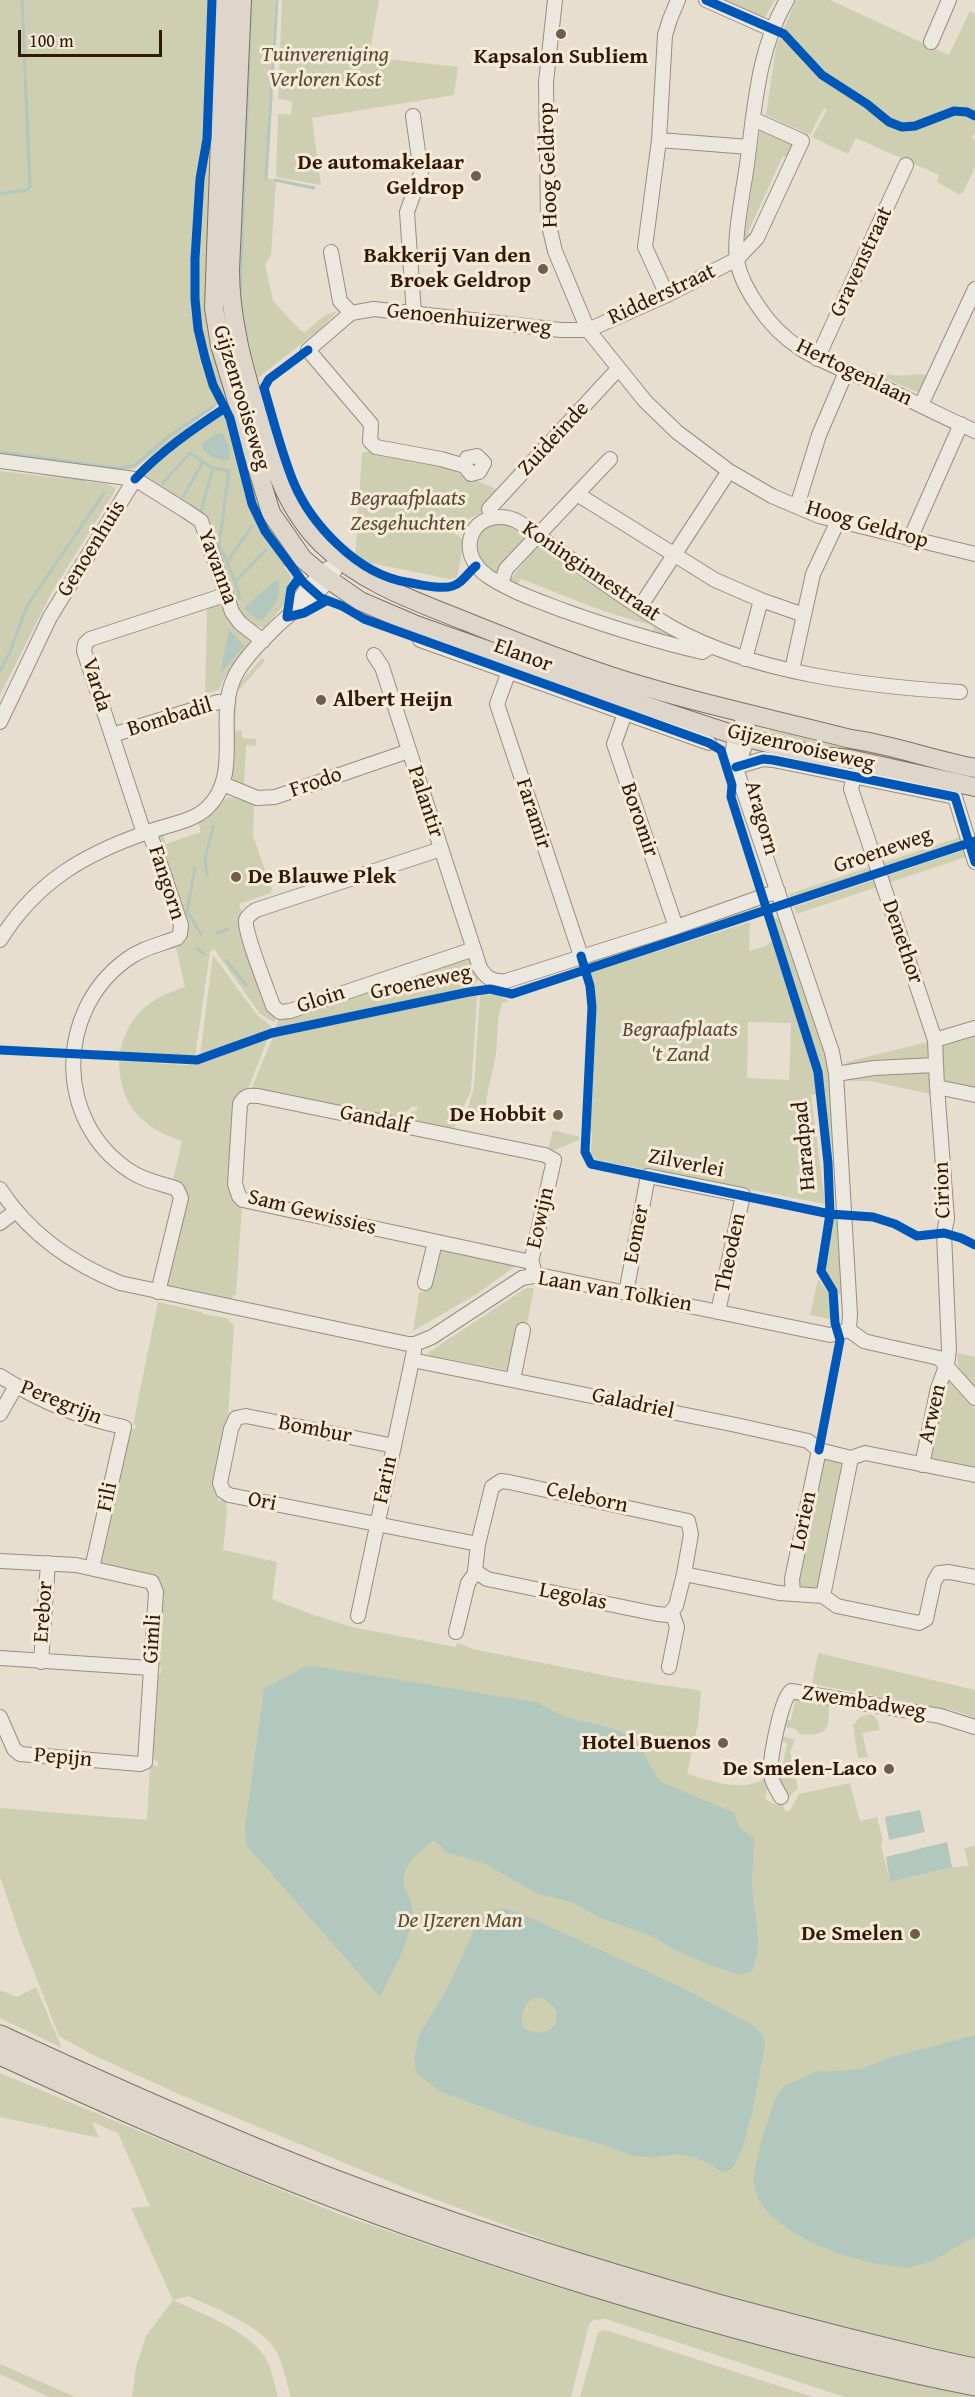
<!DOCTYPE html>
<html>
<head>
<meta charset="utf-8">
<style>
	body { margin:0 }
	#map { position:relative; width:975px; height:2397px; overflow:hidden; background:#e7decf; font-family:"Gentium Book Plus",serif }
	canvas { display:block }
	.scale { position:absolute; left:18px; top:30px; width:144px; height:27px; box-sizing:border-box; border:3px solid #321807; border-top:0; padding-left:8px; font-size:18px; line-height:21px; white-space:nowrap; color:#321807; -webkit-text-stroke:4px #f6ebd9; paint-order:stroke }
</style>
</head>
<body>
<div id="map">
<canvas width="975" height="2397"></canvas>
<div class="scale">100 m</div>
</div>
<script>
const g = document.querySelector('canvas').getContext('2d');
g.lineJoin = 'round';
function paint(path, color) {
  g.fillStyle = color;
  g.fill(path, 'evenodd');
}
function strokePath(path, color, width, dash) {
  g.strokeStyle = color;
  g.lineWidth = width;
  g.lineCap = dash ? 'butt' : 'round';
  g.setLineDash(dash || []);
  g.stroke(path);
}
function write(font, color, halo, rows, align = 'center') {
  g.font = font + ' "Gentium Book Plus",serif';
  g.lineWidth = 6;
  g.setLineDash([]);
  g.textBaseline = 'middle';
  g.strokeStyle = halo;
  g.fillStyle = color;
  for (const [text, x, y, turn = 0] of rows) {
    g.save();
    g.translate(x, y);
    g.rotate((+turn || 0) * Math.PI / 180);
    g.textAlign = isNaN(turn) ? turn : align;
    if (halo) g.strokeText(text, 0, 0);
    g.fillText(text, 0, 0);
    g.restore();
  }
}
const green = new Path2D(`
	M0,0h208c-2,44 -1,89 -5,133 -8,92 -24,183 16,270l-85,66 -6,1 -128,-16z
	M215,0h7l-12,296 85,262 -4,4 -21,-29 -15,-29 -20,-80 -19,-38 -16,-61 -2,-30 4,-105 7,-50z
	M250,0h25l-9,178 10,2 -5,75 -6,9 8,37 28,30 4,1 19,-16 14,-5 -18,18 -62,49 -18,-69 -1,-17z
	M282,0h97l-10,57 89,10 -4,28 -142,23 9,67 -45,-8 2,-63 13,1 1,-14 -14,-2z
	M718,0h57l-11,19z
	M796,0h34l119,55 21,-44 5,3v119l-3,5 3,2v27l-12,26 -4,1 -22,-12 2,-7 -83,-37 -8,16 -36,-17 15,-27 -3,-2 -14,27 -44,-20 10,-68z
	M763,129l31,13 -4,16 -7,-2 -35,76 6,4 -8,6 -2,-4 16,-106z
	M885,373c15,6 28,-1 43,2l-8,15 -3,2 -34,-15z
	M224,414c12,16 13,43 18,63 9,34 22,61 44,88l-2,2 8,11 -4,7 -4,20 -20,23 -10,-3 -1,3 -14,-13 -30,-86 -66,-51 -1,-3 67,-53z
	M374,450l65,15 62,26 -18,21 -26,12 -3,9 10,7 -7,38 -7,1 -95,-19 7,-107z
	M0,471l108,13 7,4v3l-63,101 -52,103z
	M496,520l36,14 -34,45 -18,-13 -6,-32z
	M540,542l158,104 -46,-10 2,-10 -48,-14 -85,-33 -3,5 -8,-4z
	M216,604l7,3 5,14 20,17 2,7 -27,35 -4,10 -14,4 2,-84z
	M262,658l3,3 -28,31 -2,38 7,1v7l14,1v7l-10,-1 -2,41 -9,-4 -4,-6 3,-78 3,-12z
	M771,723l204,49v11l-142,-33 -64,-19z
	M230,797l24,6 -1,33 19,53 -1,4 -32,11 38,111 -3,7 -14,-8 -46,-65 -4,3 -15,105 -76,-3c10,-39 28,-55 66,-67l-9,-39 7,-8 -24,-102 4,-5 3,11 35,-12 -3,-10c16,-6 19,-20 32,-25z
	M964,836l2,6 -85,28 -2,-6z
	M967,849l2,7 -84,28 -2,-7z
	M873,866l2,6 -84,28 -2,-6z
	M877,879l3,7 -84,28 -2,-7z
	M756,903l3,8 -171,55 -2,-2 -2,-4z
	M782,916l48,146 7,121 -18,-121 -47,-143z
	M750,922l-1,29 17,-5 7,-7 39,123 6,32 -7,1 14,109 -229,-44 -5,-7 1,-21 -3,-2 5,-133 -5,-24zM748,1022l43,1 -2,57 -42,-2z
	M213,955l44,60 15,12 -1,3 -19,5 -52,21z
	M470,955l9,23 -6,10 -198,42 5,-15z
	M483,994l15,1 11,6 -7,2c-6,17 -4,34 -6,51 -3,20 -11,40 -10,59l-19,-2 7,-24 6,-91z
	M475,995l2,1 -6,95 -12,25 -1,2 -6,-1 5,3 -4,13 -48,-9 2,-8 6,-5h4v-4l-5,-1 -9,9 -2,8 -151,-31 23,-55z
	M975,1034v59l-33,-6 -1,-18 4,-7 -6,-7 -1,-7z
	M268,1038l-21,54 -8,3 3,111 -6,89h-3l-1,6 -67,-14 20,-89v-7l-12,-11 9,-39c-40,-13 -62,-36 -63,-80l66,4 14,-1z
	M928,1042l3,13 -5,6 -79,5 -1,-4z
	M925,1071l5,5v18l-60,-13h-19l-2,-2z
	M553,1130l27,7 -1,3 -24,10 -7,-1z
	M833,1218l6,1 2,78 -18,-28z
	M437,1248l81,16 -41,30 -64,37 6,-38 7,-2 7,-33 5,1 1,-4 -4,-2z
	M818,1279l12,16 3,25 -23,-5z
	M526,1288h8l-7,36 -6,-1 -10,45 -5,2 -78,-15 1,-3z
	M158,1302l44,10v2l25,4 5,6 2,1 -11,171 -5,2v4l8,-3 1,14 -4,37 54,12 -5,37 39,15 41,13 104,20 1,-4 16,6 160,32 65,9 3,2 -3,32 -11,50c27,7 55,20 80,3l2,4 -4,18 9,5h9l1,6 5,2 10,-18 51,-11 10,38 17,-4 6,23 -2,5 9,37 62,-15 17,-1 -5,-18 11,-2v511l-130,-29 -71,-18 -197,-58 -167,-62 -236,-98 -81,-37 -34,-19 -37,-95 -22,-64v-69l147,12 3,-57 8,4v-5l-8,-4 5,-83 6,-2v-7l-6,5 5,-75h4l-1,-6 -64,-24 26,-138 10,1 1,-4h-3z
	M957,1353l18,4v30l-17,-20z
	M949,1377l26,31v60l-38,-8 -2,4 -6,-7 15,-77z
	M827,1458l15,3 2,3 -26,124 -3,3 -15,-3 -4,-7 25,-119z
	M818,1653l157,37v28l-19,-7 -144,-27z
	M790,1697l39,2c0,29 2,38 -30,35l-3,-5 -11,-2 -1,-7h7l4,-17 -6,-2z
	M870,1714l6,3 4,13 -18,3 6,24 -10,1 -5,-33 7,-8z
	M785,1737l10,3 -5,12 8,36 -13,13 -8,-21h3l7,-37 -7,-2 1,-3z
	M36,1987l26,61 -62,-30v-28l17,7z
	M0,2073l336,140 98,34 106,35 126,36 175,47 134,32h-130l-239,-78 -12,1 -5,4 -18,73h-280c-4,-13 -7,-28 -12,-40 -11,-30 -64,-48 -91,-61l-15,4c29,14 75,30 92,57 7,11 9,27 13,40h-146l4,-30 10,-31 27,-36 -42,-92 19,-2 -32,-73 -26,-11 7,16 -99,-21z
	M603,2330l6,1 204,66h-233l18,-64z
	M0,2364l71,31 4,2h-26l-49,-23z`);
const water = new Path2D(`
	M218,433l5,1c3,8 10,18 5,27 -11,-1 -24,-5 -27,-17z
	M277,579l2,1c1,20 -4,25 -16,39l-6,1 -13,-12z
	M229,630l15,16 -24,28z
	M313,1666l223,36c9,4 16,9 25,13 22,9 53,9 72,24 13,11 16,30 28,43l74,31c1,12 8,19 19,25 1,16 -3,31 -2,46 1,30 13,59 0,87l-12,4 -30,-10 -33,-14 -25,-15 -49,-17 -32,-17 -35,-9 -50,-29 -40,-12 -12,-12c-17,14 -39,29 -27,52 4,9 7,18 5,27 -5,28 -20,53 -32,78l-134,-152 -1,-17 19,-139 40,-22z
	M920,1810l5,22 -36,8 -4,-23z
	M947,1842l5,25 -62,15 -4,-25z
	M505,1909l17,5 161,74 71,38 9,10 2,7c-4,24 -18,113 -34,126 -3,2 -6,2 -9,3l-12,-8 -16,-7 -15,-3 -27,3 -19,-1 -25,-10 -77,-21 -92,-34 -23,-19 -2,-14 5,-23 29,-48 29,-63 14,-13zM536,1997l9,2 11,11v14c-9,11 -23,11 -33,3 -3,-12 0,-25 13,-30z
	M975,2035v201l-43,25 -24,7 -31,-4 -34,-9 -33,-13 -26,-16 -13,-10 -13,-17 -5,-21 8,-36 15,-45 8,-11 32,-14 45,-3 31,-12z`);
const stream = new Path2D(`
	M266,179l11,-179
	M275,180l39,8
	M0,194l27,-4 3,-3 -8,-187
	M241,303l-1,-9 11,-294
	M0,452l116,16 18,-2 35,-30 45,-30
	M41,473l43,7
	M163,483l27,-30 13,9
	M183,497l20,-35 10,6
	M201,511l12,-43 16,3 -10,74 8,17
	M235,582l-8,-20 25,-36
	M240,599l-5,-17 31,-32
	M0,671l9,-17 18,-48 77,-113
	M195,868l-8,43 14,23
	M207,876l-2,-17 8,-33
	M217,933l11,-4
	M197,948l7,6
	M226,960l20,25`);
const minor = new Path2D(`
	M555,0l-9,82 2,139 7,30 33,79 57,71 32,31 52,39 43,25 47,20 156,38
	M706,0l65,29
	M787,0c-28,47 -32,103 -39,157 -3,27 -15,79 -11,104 3,16 12,32 21,45 32,49 73,57 123,80 31,15 62,31 94,45
	M931,42l18,-42
	M413,116l8,57 -14,39 7,102
	M659,140l90,7
	M331,252l9,49 11,12
	M667,295l-22,-48 14,-107 6,-105 5,-16 8,-19
	M817,359l89,-194
	M921,405l54,-116
	M0,461l135,18 51,32 15,10 31,91 8,11 23,18
	M465,466l2,-8 10,-2 7,7 -5,9 -8,2 -6,-8 -24,-7 -65,-12 -6,-6 1,-17 -63,-74 43,-37 23,-4 187,21h27l79,-35 70,-36 20,-21 45,-97 -49,-22
	M577,494l138,86 46,20 43,15
	M797,506l22,-71 27,-63
	M489,509l129,-140
	M910,539l51,-115
	M501,584l5,-15 104,-110
	M299,600l9,-13 21,-19
	M640,607l89,-136
	M420,640l289,103
	M710,647l-8,5c-47,-11 -92,-25 -137,-41 -26,-10 -53,-19 -76,-34 -37,-24 -17,-72 26,-57 15,8 27,19 41,29 38,26 76,56 117,79 83,46 193,58 287,64
	M374,655l8,12 98,301c7,11 13,14 26,13l170,-54 102,-36
	M745,659l16,-59
	M792,670l21,-96 25,-53
	M509,671l-12,33 84,252
	M625,713l-11,31 62,183
	M748,713l-13,22 -3,22 100,295 4,22 14,240 -1,16
	M0,722l50,-105 85,-138
	M112,735l106,-33 10,1
	M736,767l27,-8 10,1 182,37 20,65
	M736,767l12,-28v-9
	M854,776l-3,13 84,251 2,47 38,8
	M223,784l34,14 18,-1 134,-46
	M149,831l32,94 -1,9 -3,4c-18,7 -35,10 -51,22 -71,52 -71,162 4,211 14,10 31,12 47,18l4,9 -23,94
	M144,833l-60,-182 1,-7 5,-5 135,-44
	M441,849l-185,61c-4,3 -8,5 -10,10 -2,12 22,71 27,86l7,6 10,-1 184,-62
	M0,940c36,-58 84,-86 148,-108 18,-7 44,-10 59,-24 36,-34 8,-89 27,-130 10,-22 42,-52 61,-68 11,-9 25,-18 34,-30 5,-5 7,-14 10,-20
	M935,1040l40,-12
	M836,1074l38,-6 61,-3
	M0,1189c29,45 71,74 120,94l288,61h7l17,-7 90,-59 17,-3 291,60 19,-5
	M0,1223l16,-12
	M531,1262l-288,-62 -4,-4 -4,-12 5,-80c4,-8 8,-9 18,-8l287,59 9,5 -23,102 2,4v10
	M425,1283l10,-41
	M626,1293l22,-117 95,19 -25,117
	M849,1330l15,11 8,2 67,15 36,40
	M412,1360l324,65 72,16 11,9 32,8
	M0,1376c38,24 79,42 124,51l-32,141
	M513,1380l10,-50
	M0,1414l16,-28
	M394,1446l-148,-30 -10,2 -5,11 -11,54 3,8 6,4 249,49 -3,27 12,8 170,35 11,1 8,-9 8,-32 95,19 44,3
	M851,1458l14,-5 110,22
	M922,1465l16,-77 9,-24 2,-14 -5,-117 3,-14 -10,-132
	M478,1544l14,-57 9,-6 8,1 179,39 3,13 -7,40
	M0,1561l76,4 76,17 4,10 -11,170 -5,2 -120,-10 -6,-5 -14,-32
	M793,1593l-1,-14 27,-129
	M823,1596l14,10 82,17 7,-4 8,-37 5,-9 10,-1 26,5
	M823,1596l28,-138
	M358,1616l56,-265
	M456,1632l12,-49 8,-11
	M0,1658l150,10
	M41,1662l7,-99
	M669,1667l8,-40 -5,-14
	M781,1797c-4,-7 -9,-14 -10,-22 -2,-14 10,-77 20,-84l149,25 35,11`);
const major = new Path2D(`
	M225,0l-11,308 6,37 51,168 32,46 18,15 39,27 56,24 212,75 107,35 86,21 29,3 125,28
	M242,0l-12,270c0,49 13,95 27,142 15,48 28,96 65,132 40,39 93,57 143,77 62,25 124,50 188,68 65,19 132,33 198,50 42,6 82,21 124,29`);
const highway = new Path2D(`
	M0,2036c108,50 217,99 328,142 128,49 259,90 390,127 85,23 171,46 257,64
	M0,2054c108,50 217,98 329,141 120,47 245,86 369,122 92,26 184,50 277,68`);
const cycleway = new Path2D(`
	M212,0l-5,139 -7,40 -5,80v40l3,30 7,29 8,27 17,33 22,86 13,27 38,51 18,16 21,8 22,13 345,124 12,7 11,35 -1,12 87,275 10,91 2,51 -9,57 12,20 2,32 5,17 -21,110
	M706,0l78,34 38,41 45,29 22,18 13,5 13,-1 39,-15 13,1 8,4
	M308,350l-39,29 -5,9c9,31 17,63 29,93 18,44 65,93 113,101 14,2 42,11 54,0 6,-5 10,-11 16,-16
	M135,479c26,-28 58,-50 90,-71
	M299,578l-8,11 -4,28 17,-4 22,-12
	M736,767l27,-8 10,1 182,37 20,65
	M581,956l9,30 2,21 -7,145 6,12 239,50 43,3 22,7 22,12 27,-3 17,5 14,7
	M0,1050l197,10 75,-27 197,-41 21,-3 22,5 463,-153`);
const markers = [
	[561,34,6,"#715d4d"],
	[476,176,6,"#715d4d"],
	[543,269,6,"#715d4d"],
	[321,700,6,"#715d4d"],
	[236,877,6,"#715d4d"],
	[558,1115,6,"#715d4d"],
	[723,1743,6,"#715d4d"],
	[889,1769,6,"#715d4d"],
	[915,1934,6,"#715d4d"]
];
const parkNames = [
	["Tuinvereniging",325,55],
	["Verloren Kost",325,80],
	["Begraafplaats",408,499],
	["Zesgehuchten",408,524],
	["Begraafplaats",680,1030],
	["'t Zand",680,1055],
	["De IJzeren Man",460,1921]
];
const poiNames = [
	["Kapsalon Subliem",561,57,"center"],
	["De automakelaar",464,163],
	["Geldrop",464,188],
	["Bakkerij Van den",531,256],
	["Broek Geldrop",531,281],
	["Albert Heijn",333,700,"left"],
	["De Blauwe Plek",248,877,"left"],
	["De Hobbit",546,1115],
	["Hotel Buenos",711,1743],
	["De Smelen-Laco",877,1769],
	["De Smelen",903,1934]
];
const streetNames = [
	["Hoog Geldrop",549,165,-92],
	["Gravenstraat",862,262,-65],
	["Ridderstraat",662,295,-25],
	["Genoenhuizerweg",469,320,6],
	["Hertogenlaan",854,373,26],
	["Gijzenrooiseweg",241,398,73],
	["Zuideinde",554,439,-47],
	["Hoog Geldrop",867,525,16],
	["Genoenhuis",92,549,-58],
	["Yavanna",217,567,70],
	["Koninginnestraat",591,572,34],
	["Elanor",523,656,20],
	["Varda",96,685,73],
	["Bombadil",170,718,-17],
	["Gijzenrooiseweg",801,748,13],
	["Frodo",316,783,-19],
	["Palantir",425,802,72],
	["Faramir",533,814,72],
	["Aragorn",761,818,74],
	["Boromir",639,820,71],
	["Groeneweg",883,851,-19],
	["Fangorn",166,883,72],
	["Denethor",902,942,71],
	["Groeneweg",421,983,-12],
	["Gloin",321,1000,-18],
	["Gandalf",375,1120,12],
	["Haradpad",805,1146,-95],
	["Zilverlei",686,1164,11],
	["Cirion",943,1190,-92],
	["Sam Gewissies",312,1213,14],
	["Eowijn",541,1218,-77],
	["Eomer",637,1234,-79],
	["Theoden",731,1253,-78],
	["Laan van Tolkien",615,1292,10],
	["Peregrijn",61,1403,22],
	["Galadriel",633,1404,12],
	["Arwen",933,1414,-77],
	["Bombur",315,1430,11],
	["Farin",386,1480,-78],
	["Fili",108,1497,-78],
	["Celeborn",587,1498,12],
	["Ori",262,1502,11],
	["Lorien",804,1521,-78],
	["Legolas",573,1597,11],
	["Erebor",44,1612,-86],
	["Gimli",153,1639,-86],
	["Zwembadweg",864,1703,9],
	["Pepijn",63,1758,5]
];
paint(green, '#cdcfb0');
paint(water, '#b2c7be');
strokePath(stream, '#b2c7be', 3);
strokePath(minor, '#968d83', 16);
strokePath(major, '#7c7369', 20);
strokePath(highway, '#7c7369', 23);
strokePath(minor, '#ece7df', 14);
strokePath(major, '#ded6ca', 18);
strokePath(highway, '#ded6ca', 21);
strokePath(cycleway, '#0057b8', 9);
for (const [x, y, r, color] of markers) {
  const dot = new Path2D();
  dot.arc(x, y, r, 0, 2 * Math.PI);
  g.fillStyle = color;
  g.fill(dot);
  strokePath(dot, '#f6ebd9', 2);
}
write('italic 22px', '#5a4b32', '#f6ebd9', parkNames);
write('bold 22px', '#321807', '#f6ebd9', poiNames, 'right');
write('22px', '#321807', '#f6ebd9', streetNames);
</script>
</body>
</html>
